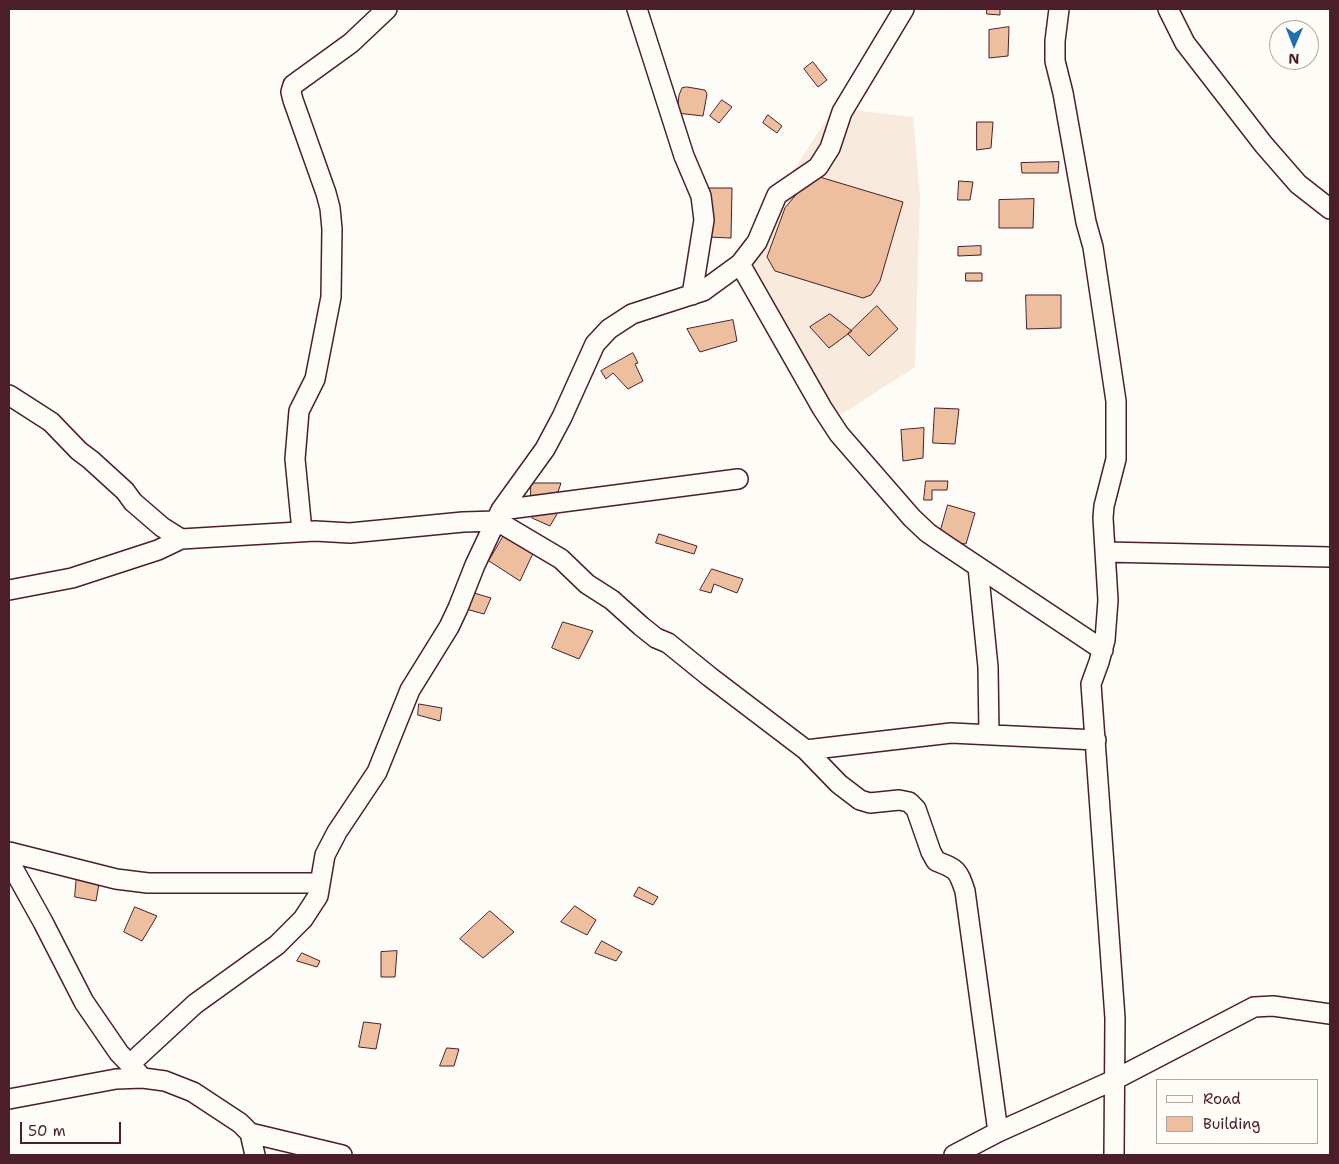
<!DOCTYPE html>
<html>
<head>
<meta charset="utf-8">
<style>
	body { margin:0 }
	#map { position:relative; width:1339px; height:1164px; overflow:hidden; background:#fdfcf7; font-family:"Shantell Sans",sans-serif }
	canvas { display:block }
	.frame { position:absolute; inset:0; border:10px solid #4a1f2b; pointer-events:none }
	.legend { position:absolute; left:1156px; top:1079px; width:162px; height:65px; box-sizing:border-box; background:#fdfcf7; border:1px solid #b5a4a5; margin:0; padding:6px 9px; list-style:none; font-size:15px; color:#4a1f2b }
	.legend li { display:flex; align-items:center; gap:10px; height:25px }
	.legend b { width:25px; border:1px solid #b5a4a5 }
	.north { position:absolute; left:1269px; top:20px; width:50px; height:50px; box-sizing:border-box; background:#fdfcf7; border:1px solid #b5a4a5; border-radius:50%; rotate:181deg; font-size:14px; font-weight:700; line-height:20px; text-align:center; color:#4a1f2b }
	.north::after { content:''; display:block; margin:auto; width:18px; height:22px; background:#1f6fb2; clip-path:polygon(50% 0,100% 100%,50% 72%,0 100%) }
	.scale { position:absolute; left:20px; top:1122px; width:101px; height:22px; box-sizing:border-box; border:2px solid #4a1f2b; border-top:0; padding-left:6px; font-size:15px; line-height:18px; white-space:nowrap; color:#4a1f2b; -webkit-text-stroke:4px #fdfcf7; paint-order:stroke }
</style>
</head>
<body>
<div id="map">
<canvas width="1339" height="1164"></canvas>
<div class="frame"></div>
<ul class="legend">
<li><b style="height:6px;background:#fdfcf7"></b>Road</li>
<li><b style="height:14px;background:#eebf9e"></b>Building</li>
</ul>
<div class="north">N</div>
<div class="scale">50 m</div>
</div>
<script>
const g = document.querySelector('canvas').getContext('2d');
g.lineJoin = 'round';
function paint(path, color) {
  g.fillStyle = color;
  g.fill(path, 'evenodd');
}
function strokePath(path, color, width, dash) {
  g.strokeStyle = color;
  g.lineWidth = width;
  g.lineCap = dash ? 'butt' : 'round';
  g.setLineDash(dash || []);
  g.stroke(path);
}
const built = new Path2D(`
	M834,108l79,9 7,79 -5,171 -79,51 -88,-157 29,-66z`);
const building = new Path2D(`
	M987,9h13v6l-13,-1z
	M1009,27l-1,29 -19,2v-28z
	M813,62l14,18 -9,7 -14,-18z
	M687,87l18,3 2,4 -4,22 -26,-3 2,-18 3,-7z
	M722,100l10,7 -13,16 -9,-7z
	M768,115l14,11 -5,7 -14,-10z
	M977,122h16l-2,26 -14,2z
	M1059,162l-1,11h-36l-1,-10z
	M813,175l90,27 -23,79 -9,14 -8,3 -88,-27 -8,-14 18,-49z
	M959,181l14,1 -3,18h-12z
	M709,188h23l-1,50 -25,-1z
	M1034,199l-1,29h-34v-28z
	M981,246v9l-23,1v-9z
	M966,273h16v8h-16z
	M1026,295h35v33l-34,1z
	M877,306l21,23 -29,27 -21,-22z
	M830,314l22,17 -23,17 -19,-21z
	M733,320l4,21 -37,11 -13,-23z
	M633,353l5,10 -3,1 8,17 -15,8 -15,-16 -7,6 -5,-8z
	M935,408l24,1 -4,35 -22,-1z
	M924,428l-1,30 -20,3 -2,-31z
	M926,481h22l-1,9h-15v10h-8z
	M531,483h30l-3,9 -27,5z
	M948,505l27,8 -9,31 -28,-4z
	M539,509l18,5 -7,12 -18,-8z
	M506,532l30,15 -16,34 -31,-20z
	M659,534l38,12 -3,8 -38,-11z
	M712,569l31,10 -6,14 -23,-9 -3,9 -11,-3z
	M474,593l17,5 -7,16 -18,-5z
	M563,622l30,9 -14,28 -27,-11z
	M419,704l23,4 -2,13 -22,-6z
	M77,874l23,4 -4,23 -21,-4z
	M639,887l19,10 -5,8 -19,-9z
	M575,906l21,14 -9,15 -26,-13z
	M135,907l22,9 -15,25 -18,-9z
	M490,911l24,21 -31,26 -23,-19z
	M602,941l20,11 -6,9 -21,-8z
	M397,951l-2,26h-14v-25z
	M302,953l18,8 -3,6 -20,-6z
	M364,1022l17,2 -5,25 -17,-2z
	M447,1048l12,1 -5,17h-14z`);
const minor = new Path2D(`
	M637,9l47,147 17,40 3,24 -12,75
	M1059,9l-4,32v20l8,32 23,129 7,25 23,154v58l-12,47 -1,12 5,82 -3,40 -6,22 -8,22 24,334 -1,137
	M1168,9l17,34 79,102 34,39 32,25
	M740,264l82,144 17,26 73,84 16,15 19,13 156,104
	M9,395l42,27 28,29 12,9 34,31 8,11 29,25 19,12
	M501,510l237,-31
	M302,531l-7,-72 4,-48 16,-32 16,-82 1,-68 -2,-21 -4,-15 -33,-93 -2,-8 2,-7 58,-42 36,-34
	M1105,552l225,5
	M978,567l10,100 1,67
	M9,590l63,-12 86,-28 23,-11 134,-8 35,2 113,-11 34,-1 64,38 26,25 25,16 29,26 15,12 12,5 42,34 96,73 33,34 21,16 10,3 29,-3 10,2 7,7 15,43 5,9c21,8 22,9 29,30l33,241
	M806,750l145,-17 145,7
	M9,852l107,27 32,4h171
	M9,861l34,61 41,80 35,51 20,21
	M130,1064l65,-60 82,-59 26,-26 15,-23 7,-41 12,-23 40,-60 33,-82 39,-63 9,-19 17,-43 26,-55 44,-61 17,-32 33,-73 14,-15 23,-15 71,-23 37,-27 17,-22 20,-47 41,-28 12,-19 12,-36 62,-103
	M9,1099l107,-20 27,-1 22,3 28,11 47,31 10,10 5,22
	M250,1133l92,22
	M954,1155l44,-23 116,-52 140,-73 19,-1 57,8`);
paint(built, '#f8eadc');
paint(building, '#eebf9e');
strokePath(building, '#4a1f2b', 1);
strokePath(minor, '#4a1f2b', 22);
strokePath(minor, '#fdfcf7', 19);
</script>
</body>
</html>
